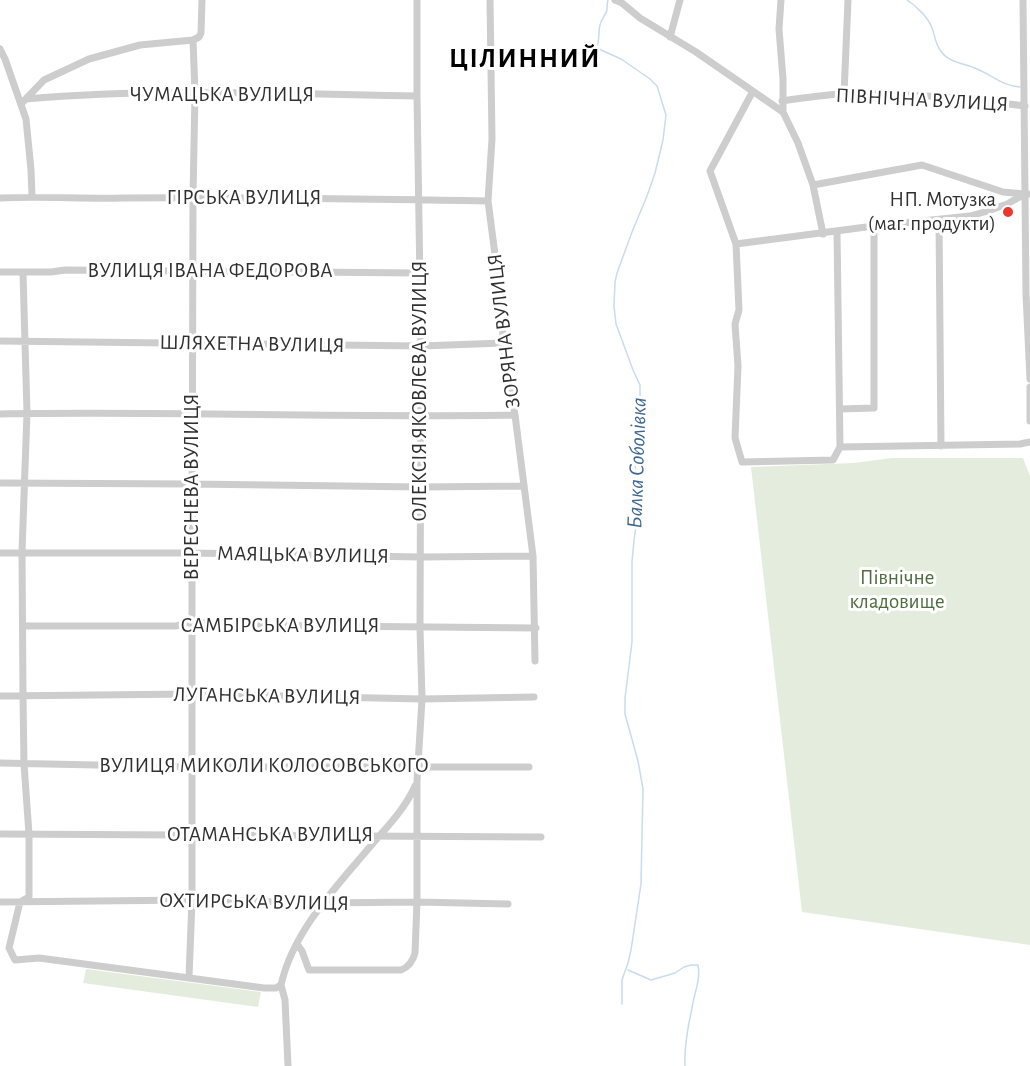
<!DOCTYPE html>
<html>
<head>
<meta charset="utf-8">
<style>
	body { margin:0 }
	canvas { display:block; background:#fff }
</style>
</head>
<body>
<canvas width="1030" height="1066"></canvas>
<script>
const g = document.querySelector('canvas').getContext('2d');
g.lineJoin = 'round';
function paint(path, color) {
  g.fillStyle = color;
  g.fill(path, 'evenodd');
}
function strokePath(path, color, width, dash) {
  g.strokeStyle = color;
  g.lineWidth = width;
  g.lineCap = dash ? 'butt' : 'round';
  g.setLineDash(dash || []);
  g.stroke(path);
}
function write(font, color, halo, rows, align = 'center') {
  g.font = font + ' "Alegreya Sans",sans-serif';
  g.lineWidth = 6;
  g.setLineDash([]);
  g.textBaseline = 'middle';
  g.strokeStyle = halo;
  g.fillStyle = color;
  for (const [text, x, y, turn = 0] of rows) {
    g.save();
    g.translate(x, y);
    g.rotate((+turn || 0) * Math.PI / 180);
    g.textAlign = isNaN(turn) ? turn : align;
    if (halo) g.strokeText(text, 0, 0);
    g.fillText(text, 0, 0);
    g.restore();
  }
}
const green = new Path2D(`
	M892,458h131l7,18v469l-228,-33 -51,-445 103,-4z
	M86,969l175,23 -3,15 -175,-24z`);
const stream = new Path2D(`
	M608,0c-1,3 -1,7 -1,10 -1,5 -6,9 -7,15 -2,7 0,14 -3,21l4,4 20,9 29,20 7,7 9,29 -3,25 -8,33 -8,23 -15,36 -15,41 -2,9 -1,24 2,18 17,46 7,15v26l-6,32 4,70 -4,27 -2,22v80l-7,56v16l13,47 5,28 -2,95 -10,66 -3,13 -6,17v24
	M907,0c9,6 21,17 25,28 3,7 3,15 8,22 8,13 24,13 37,19 15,6 26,17 43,18
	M628,970l23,10 24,-7 9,-6 7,-2h7c3,15 -4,28 -6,43 -4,18 -8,39 -7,58`);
const minor = new Path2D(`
	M490,0l2,139 -4,62 14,107 1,35 12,72 18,141 2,105
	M615,0l7,3 18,15 56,34 87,60
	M781,0l-2,29 4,50v33l15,31 15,42 10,49
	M1023,0l3,294 4,85
	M670,37l10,-37
	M0,49l5,10 21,60 5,51 1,26
	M753,91l-43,80 26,73 3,66 -4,14 3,42 -3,72 7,24 91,-2 7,-13 -3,-215
	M844,94l4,-94
	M26,99c130,-11 261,-5 391,-3
	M782,101c20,-3 40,-6 60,-7 61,-2 123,4 183,12
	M21,104l23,-24 45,-21 51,-14 53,-5
	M813,185l109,-20 81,27 21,2
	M0,198c41,-2 82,1 123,0 122,-1 244,1 365,3
	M939,220l2,226
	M736,244l138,-18 96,-10 18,-5 19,-7 18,-10h5
	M0,272h51l14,-2 355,3
	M23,273l4,140 -5,139 1,144 1,68 5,70v63l-9,5 -11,46 6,12 24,-2 225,30h12l5,-3
	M0,341l421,5 82,-3
	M1030,387v34
	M840,409l34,-1v-182
	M0,414c172,-3 343,4 515,1
	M840,447l180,-3 10,-2
	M0,483l192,1 229,3 102,-1
	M0,553h192l229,4 112,-1
	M23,626h153l16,-5 29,4 315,3
	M0,696l191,-2 231,5 112,-2
	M0,763l192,4h337
	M0,834l541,3
	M0,902l192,-2 130,3 95,-1 91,2
	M297,944l5,7 7,19h92c8,-3 12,-9 14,-17l2,-51v-121l5,-82 -2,-71 1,-282 -4,-250v-96
	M189,977l3,-77v-347l1,-356 2,-104 -2,-53 6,-3 2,-4 1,-33
	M281,985c12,-55 58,-101 93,-143 15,-17 32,-35 41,-56
	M281,985l4,15 3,66`);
const markers = [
	[1008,212,6,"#e9382f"]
];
const streetNames = [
	["ЧУМАЦЬКА ВУЛИЦЯ",222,95],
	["ПІВНІЧНА ВУЛИЦЯ",922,100,3],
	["ГІРСЬКА ВУЛИЦЯ",244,198],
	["ВУЛИЦЯ ІВАНА ФЕДОРОВА",210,271],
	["ЗОРЯНА ВУЛИЦЯ",504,331,-97],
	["ШЛЯХЕТНА ВУЛИЦЯ",252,344,1],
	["ОЛЕКСІЯ ЯКОВЛЄВА ВУЛИЦЯ",420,391,-90],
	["ВЕРЕСНЕВА ВУЛИЦЯ",192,487,-90],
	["МАЯЦЬКА ВУЛИЦЯ",303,555,1],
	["САМБІРСЬКА ВУЛИЦЯ",280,626],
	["ЛУГАНСЬКА ВУЛИЦЯ",267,696,1],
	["ВУЛИЦЯ МИКОЛИ КОЛОСОВСЬКОГО",264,766],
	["ОТАМАНСЬКА ВУЛИЦЯ",270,835],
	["ОХТИРСЬКА ВУЛИЦЯ",254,902,1]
];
const poiNames = [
	["НП. Мотузка",996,200],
	["(маг. продукти)",996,224]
];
const parkNames = [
	["Північне",897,578],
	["кладовище",897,602]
];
const waterNames = [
	["Балка Соболівка",637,463,-88]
];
const districtNames = [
	["ЦІЛИННИЙ",525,59]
];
paint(green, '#e4eddd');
strokePath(stream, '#c9dbed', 1.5);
strokePath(minor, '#cdcdcd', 7);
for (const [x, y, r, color] of markers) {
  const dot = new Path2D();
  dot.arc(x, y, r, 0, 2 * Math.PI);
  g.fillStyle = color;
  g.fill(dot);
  strokePath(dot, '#fff', 2);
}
write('21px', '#303030', '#fff', streetNames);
write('21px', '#303030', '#fff', poiNames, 'right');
write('21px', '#4d6d3c', '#fff', parkNames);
write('italic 22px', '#3b6794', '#fff', waterNames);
g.letterSpacing = '1.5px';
write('bold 27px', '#000', '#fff', districtNames);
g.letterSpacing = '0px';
</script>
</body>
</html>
